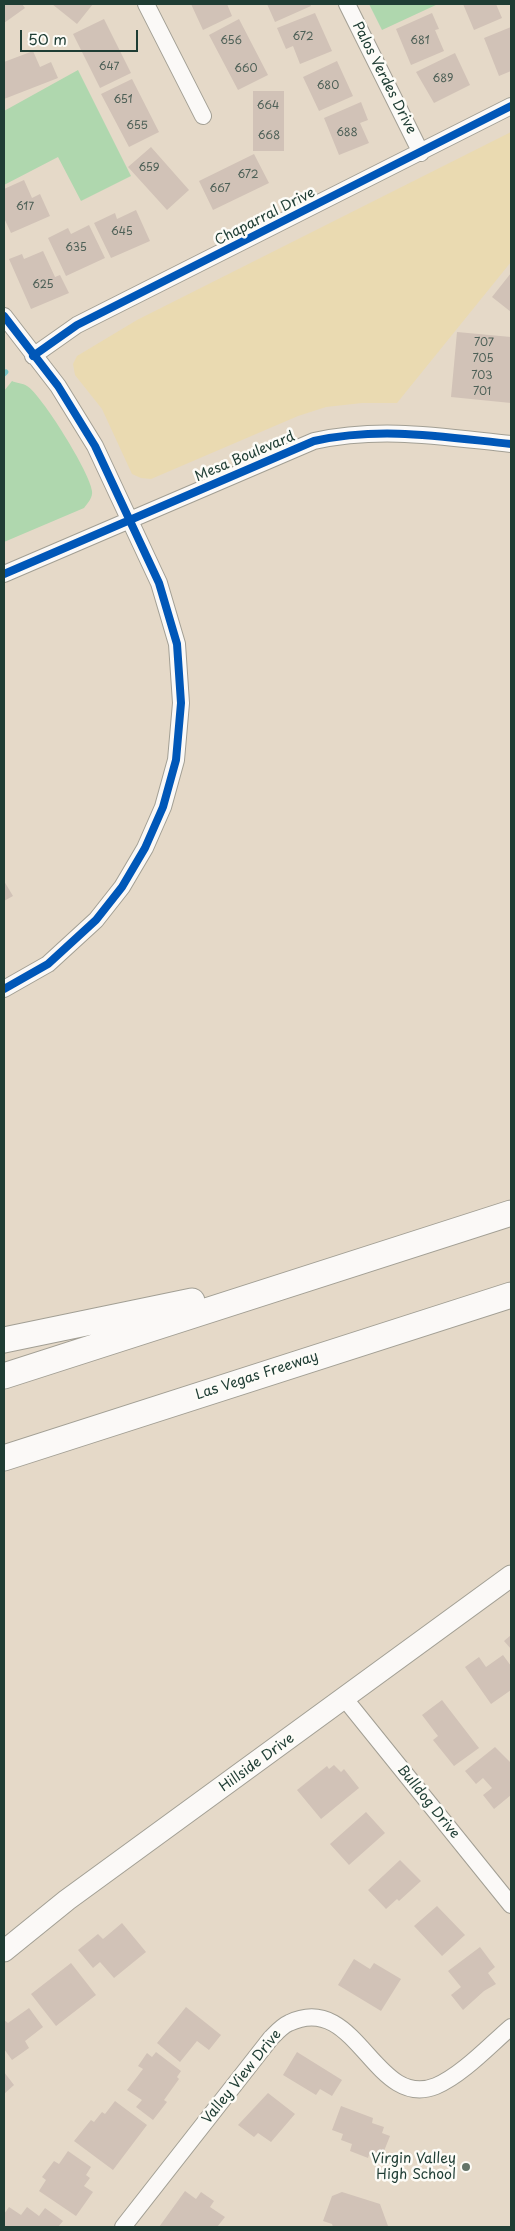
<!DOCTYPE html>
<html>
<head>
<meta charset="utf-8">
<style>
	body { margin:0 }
	#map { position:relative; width:515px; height:2231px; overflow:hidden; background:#e5d9c8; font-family:"Playpen Sans",sans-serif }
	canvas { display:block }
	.frame { position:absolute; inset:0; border:5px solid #1f3d34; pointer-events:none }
	.scale { position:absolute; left:20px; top:30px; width:118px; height:22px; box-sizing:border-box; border:2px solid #1f3d34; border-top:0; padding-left:6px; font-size:15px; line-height:18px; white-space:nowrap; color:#1f3d34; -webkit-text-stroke:4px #fdfcf7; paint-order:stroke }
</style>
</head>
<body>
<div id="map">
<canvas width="515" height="2231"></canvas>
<div class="frame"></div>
<div class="scale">50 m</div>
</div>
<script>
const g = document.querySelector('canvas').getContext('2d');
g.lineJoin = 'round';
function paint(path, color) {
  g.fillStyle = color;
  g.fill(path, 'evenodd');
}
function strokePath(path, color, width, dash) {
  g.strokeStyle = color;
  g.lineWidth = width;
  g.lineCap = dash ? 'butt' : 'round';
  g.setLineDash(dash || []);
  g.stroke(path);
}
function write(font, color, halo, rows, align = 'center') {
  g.font = font + ' "Playpen Sans",sans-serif';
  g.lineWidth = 5;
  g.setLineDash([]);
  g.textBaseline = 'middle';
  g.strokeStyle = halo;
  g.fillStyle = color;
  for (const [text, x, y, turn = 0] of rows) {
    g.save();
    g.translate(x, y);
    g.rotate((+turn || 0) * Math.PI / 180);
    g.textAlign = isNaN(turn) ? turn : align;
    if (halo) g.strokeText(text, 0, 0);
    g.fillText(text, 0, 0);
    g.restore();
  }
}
const green = new Path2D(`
	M369,4h69l-56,26z
	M78,70l53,106 -50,25 -23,-44 -54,28v-74z
	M12,381c4,2 11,2 15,5 14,8 64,88 65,105 1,6 -4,12 -8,17l-80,34v-151z`);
const sand = new Path2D(`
	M511,132v130l-114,141h-35l-36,4 -28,9 -147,63 -10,-1 -9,-4 -30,-65 -27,-34 -2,-11 4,-8 60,-36z`);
const stream = new Path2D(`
	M4,374l2,-2`);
const building = new Path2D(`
	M4,4h18l3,4 -21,15z
	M52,4h41l-16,20z
	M191,4h36l5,12 -29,14z
	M267,4h43l1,2 -36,16z
	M463,4h33l6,14 -28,12z
	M315,13l17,38 -32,13 -7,-18 -7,3 -9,-21z
	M432,13l7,16 -4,1 9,21 -33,14 -15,-36z
	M104,19l27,54 -31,15 -27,-54z
	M239,19l29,56 -30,15 -29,-55z
	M511,27v44l-12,5 -15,-38z
	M33,51l7,16 11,-5 7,16 -54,21v-37z
	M455,53l15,32 -36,18 -18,-31z
	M337,61l16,35 -34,15 -16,-34z
	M132,79l27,53 -30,15 -28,-53z
	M253,91h31v60h-31z
	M361,102l7,18 -8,3 9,20 -30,12 -15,-37z
	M151,147l38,43 -22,20 -39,-43z
	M254,154l15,29 -56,27 -14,-29z
	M24,180l8,18 8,-4 10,22 -39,17 -7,-15v-29z
	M136,210l14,31 -39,17 -17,-35 21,-10 2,6z
	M89,225l16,33 -39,18 -18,-38 20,-10 3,6z
	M43,251l12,26 5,-2 9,18 -38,16 -22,-50 13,-5 2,5z
	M511,273v39l-19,-15z
	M457,332l54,5v66l-60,-6z
	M4,881l9,15 -9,5z
	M511,1635v14l-7,-8z
	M503,1655l8,11v24l-20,14 -26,-37 14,-10 7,10z
	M442,1700l37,48 -25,18 -21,-26 5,-4 -16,-21z
	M495,1747l16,16v32l-17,14 -11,-14 9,-7 -9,-10 -7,6 -11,-13z
	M334,1765l7,7 3,-3 15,19 -38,31 -24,-29 30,-24 2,3z
	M366,1812l19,21 -36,32 -19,-21z
	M400,1860l21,21 -22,20 -2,-2 -11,10 -18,-19z
	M437,1906l28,29 -23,21 -28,-30z
	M122,1923l24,29 -32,26 -14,-16 -7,6 -15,-18 20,-16 5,5z
	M480,1947l15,20 -7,6 8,11 -12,7 -21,19 -12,-15 10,-8 -13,-16z
	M354,1959l16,10 4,-6 27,16 -20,32 -43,-26z
	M71,1963l25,32 -40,31 -25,-32z
	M186,2007l35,28 -12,15 -12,-9 -17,21 -23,-19z
	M29,2008l14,19 -18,14 4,7 -17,12 -8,-11v-29l4,3z
	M156,2052l25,19 -4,6 2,2 -15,21 3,2 -14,18 -17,-13 6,-7 -15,-10 16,-21 -5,-3 9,-13 5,4z
	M297,2052l45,28 -10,16 -12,-7 -4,6 -33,-20z
	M4,2072l10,13 -10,9z
	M268,2093l27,21 -24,28 -13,-9 -4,4 -16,-12z
	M115,2101l32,24 -34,45 -39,-29 17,-21 3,2 8,-10 3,2z
	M341,2106l32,12 -1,5 12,4 -2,6 8,3 -8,20 -12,-4 -2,6 -18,-7 2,-7 -11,-4 2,-6 -11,-4z
	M68,2151l23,16 -5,8 4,3 -6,8 9,6 -17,24 -37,-25 7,-11 -4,-3 12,-16 5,3z
	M185,2191l11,8 5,-7 13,9 -4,6 15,10 -8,10h-58z
	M342,2192l38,12 8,22 -55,1 -1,-3 -9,-3 9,-25z
	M9,2207l12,8 6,-8 12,9 6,-8 18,13 -5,6h-54v-13z`);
const minor = new Path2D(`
	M146,4l57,112
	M347,4l74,149
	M4,316l54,70 37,60 64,137 18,61 4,59 -5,57 -13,47 -18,41 -23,39 -26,33 -48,44 -44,25
	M33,356l44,-31 434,-219
	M4,574l310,-133c68,-15 129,-4 197,3
	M345,1699l166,206
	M123,2227l148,-189c5,-5 11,-12 18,-15 68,-33 85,88 147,63 26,-11 54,-41 75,-59`);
const major = new Path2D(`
	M4,1951l63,-51 444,-324`);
const highway = new Path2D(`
	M4,1340l188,-39
	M4,1376l507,-163
	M4,1458l507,-163`);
const cycleway = new Path2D(`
	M4,316l54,70 37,60 64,137 18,61 4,59 -5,57 -13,47 -18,41 -23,39 -26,33 -48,44 -44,25
	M33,356l44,-31 434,-219
	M4,574l310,-133c68,-15 129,-4 197,3`);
const markers = [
	[466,2167,5,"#647468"]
];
const numberNames = [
	["672",303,37],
	["656",231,41],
	["681",420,41],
	["647",109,67],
	["660",246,69],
	["689",443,79],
	["680",328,86],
	["651",123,100],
	["664",268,106],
	["655",137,126],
	["688",347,133],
	["668",269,136],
	["659",149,168],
	["672",248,175],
	["667",220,189],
	["617",25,207],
	["645",122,232],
	["635",76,248],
	["625",43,285],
	["707",484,343],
	["705",483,359],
	["703",482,376],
	["701",482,392]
];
const streetNames = [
	["Palos Verdes Drive",384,78,63],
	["Chaparral Drive",265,217,-27],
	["Mesa Boulevard",245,457,-23],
	["Las Vegas Freeway",257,1376,-18],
	["Hillside Drive",257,1763,-36],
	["Bulldog Drive",428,1802,51],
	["Valley View Drive",242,2077,-51]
];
const poiNames = [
	["Virgin Valley",456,2159],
	["High School",456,2175]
];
paint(green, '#afd7ae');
paint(sand, '#eadab1');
strokePath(stream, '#81caca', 5);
paint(building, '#d1c2b7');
strokePath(minor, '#a29f94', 18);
strokePath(major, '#a29f94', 23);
strokePath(highway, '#a29f94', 27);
strokePath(minor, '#fbf9f7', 16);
strokePath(major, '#fbf9f7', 21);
strokePath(highway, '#fbf9f7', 25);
strokePath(cycleway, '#0057b8', 8);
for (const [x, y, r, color] of markers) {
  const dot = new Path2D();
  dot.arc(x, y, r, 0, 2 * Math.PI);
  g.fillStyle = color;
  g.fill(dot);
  strokePath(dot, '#fdfcf7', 2);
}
write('11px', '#4e6057', null, numberNames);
write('14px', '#1f3d34', '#fdfcf7', streetNames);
write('14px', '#1f3d34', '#fdfcf7', poiNames, 'right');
</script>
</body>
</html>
